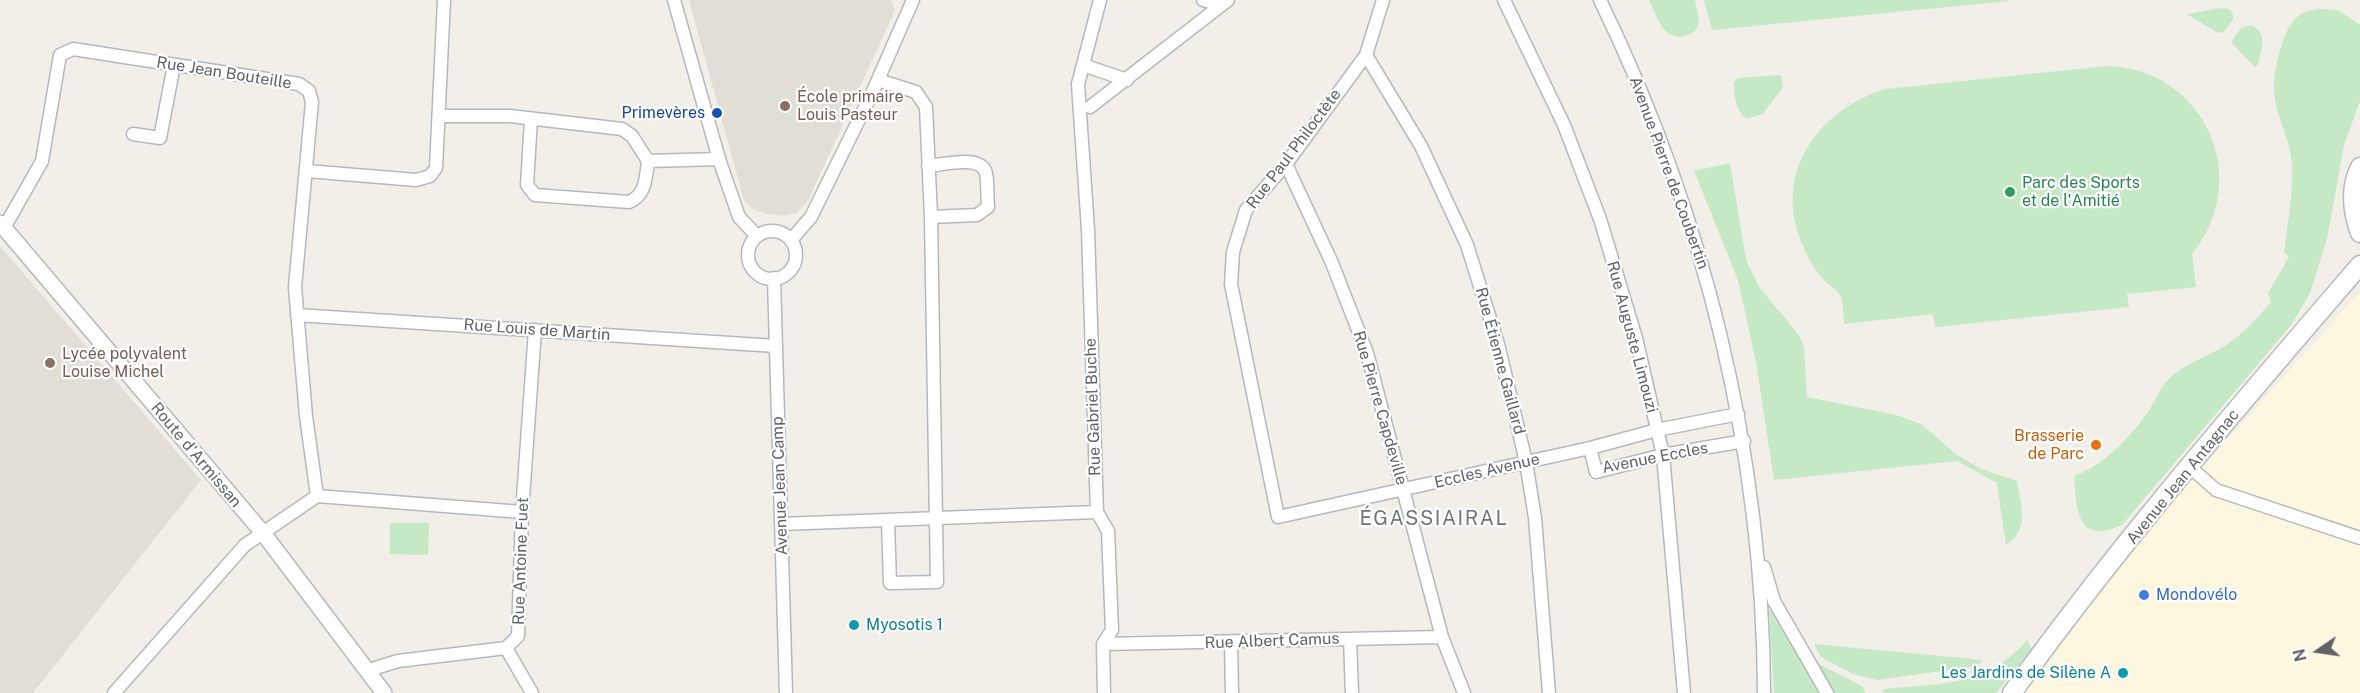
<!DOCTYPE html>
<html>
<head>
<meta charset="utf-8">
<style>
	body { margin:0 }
	#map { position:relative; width:2360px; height:693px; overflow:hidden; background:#f1efe8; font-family:"Public Sans",sans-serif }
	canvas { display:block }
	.north { position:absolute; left:2288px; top:621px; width:60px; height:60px; -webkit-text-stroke:4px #fff; paint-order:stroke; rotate:257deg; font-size:16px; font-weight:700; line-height:24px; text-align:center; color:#5f6368 }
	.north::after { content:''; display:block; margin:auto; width:21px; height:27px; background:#5f6368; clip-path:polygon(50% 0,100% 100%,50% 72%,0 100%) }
</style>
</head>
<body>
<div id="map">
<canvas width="2360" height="693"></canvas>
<div class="north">N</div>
</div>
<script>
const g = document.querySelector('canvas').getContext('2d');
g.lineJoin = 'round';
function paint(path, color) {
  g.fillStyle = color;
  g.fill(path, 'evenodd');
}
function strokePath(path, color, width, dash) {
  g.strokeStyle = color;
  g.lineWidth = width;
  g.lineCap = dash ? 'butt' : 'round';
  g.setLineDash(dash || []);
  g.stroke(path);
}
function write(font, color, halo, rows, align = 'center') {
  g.font = font + ' "Public Sans",sans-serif';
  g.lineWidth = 4.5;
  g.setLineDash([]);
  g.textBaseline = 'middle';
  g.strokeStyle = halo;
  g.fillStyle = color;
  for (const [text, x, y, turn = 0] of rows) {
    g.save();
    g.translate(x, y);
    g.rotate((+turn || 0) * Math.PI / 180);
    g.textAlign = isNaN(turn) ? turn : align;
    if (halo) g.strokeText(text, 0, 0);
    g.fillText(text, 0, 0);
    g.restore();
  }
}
const commercial = new Path2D(`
	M2360,292v401h-339l135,-174z`);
const education = new Path2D(`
	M689,0h202l4,10 -87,191 -11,12 -14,3 -15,-2 -14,-4 -10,-9z
	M0,246l201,234 -168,213h-33z`);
const green = new Path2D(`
	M1649,0h46l4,22 -4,9c-29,18 -36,-10 -46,-31z
	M1704,0h305v1l-297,29z
	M2221,8l8,1 4,5v6l-10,12 -5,1 -31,-19z
	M2322,9l16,1 22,15v76l-16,44 -17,94 -17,54 -18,31 -170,201c-46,21 -45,-16 -48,-49 31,-11 57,-39 75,-66 8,-12 12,-25 23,-34 17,-14 38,-21 56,-32 17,-12 30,-27 43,-42l-3,-9 21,-36 -5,-5c4,-29 9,-58 8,-87 -1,-26 -17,-49 -18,-75 -1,-18 9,-62 23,-73 7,-7 16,-7 25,-8z
	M2251,25c18,9 10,24 7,40l-3,2 -24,-25 10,-14z
	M2107,66c98,3 147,113 85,188l4,33 -69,7 2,13 -194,20 -2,-13 -89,10c-1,-9 0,-25 -5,-31 -4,-5 -10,-8 -14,-12 -10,-10 -17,-23 -22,-35 -32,-71 15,-137 83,-157z
	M1781,75l2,12 -20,27 -17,5c-11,-9 -12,-24 -12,-37l4,-4z
	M1730,163l16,97 13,27 40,48 5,12 3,50 89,18 25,9 36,31 24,14 36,12c4,25 13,48 -11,64l-9,-62 -40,-22 -183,19 -18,-118 -18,-82 -44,-109z
	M390,523h39l-1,32 -38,-1z
	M1769,608l53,85h-48z
	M2027,640l5,9 -36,44h-114l2,-4c58,-6 101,-1 143,-49z
	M1814,644l169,16 -6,6 -100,14 -24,-6 -32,-17z
	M1815,662l47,24 4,7h-32z`);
const minor = new Path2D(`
	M674,0l45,159 20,58 18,19
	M1100,0l-22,84 10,146 9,282 11,19 4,99 -9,14 1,49
	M1203,0l18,5
	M1383,0l-17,55 -80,109 -40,46 -13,42 -2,32 47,233 312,-69
	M1504,0l60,125 36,94 36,119 27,117 21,238
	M1600,0c105,216 163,453 164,693
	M1366,55l55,91 46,99 31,99 28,118 9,56 14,175
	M1083,65l44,15
	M878,80l38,12 10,15 5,110 6,365 -47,1 -2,-62
	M1090,107l138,-107
	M441,116h69l112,13 10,7 16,25 71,-2
	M531,119l-4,66 8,10 94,7c17,-7 17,-25 19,-41
	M133,134l27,4 14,-73
	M1286,164l46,99 35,90 75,284 22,56
	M928,166c15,-1 52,-12 58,7 2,10 1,23 2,34l-11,8 -46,2
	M307,171l109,9 14,-4 6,-8 8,-168
	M4,228l38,-67 18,-106 13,-6 226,35 10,7 3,11 -17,185 11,129 11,80
	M748 255a24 24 0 1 1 48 0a24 24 0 1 1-48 0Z
	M791,240l20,-23 62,-126 40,-91
	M774,278l12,415
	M297,315l479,31
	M1738,414l-81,16 -67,18 6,24 67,-17 81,-14
	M2190,467l26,23 144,48
	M781,524l316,-12
	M1764,567l10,34 53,92
	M1350,639l2,54
	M1231,642l1,51
	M1103,644l339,-7
	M506,648l26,45
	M369,670l29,-9 108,-13 12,-12 4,-124 13,-182
	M114,693l131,-148 72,-49 205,16`);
const tertiary = new Path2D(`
	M0,223l263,310 121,160`);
const secondary = new Path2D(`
	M2360,167c-11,22 -8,44 0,66
	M2012,693c107,-149 229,-289 348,-428`);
const markers = [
	[785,106,6,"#8d6e63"],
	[717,113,6,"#1a4fb4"],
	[2010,192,6,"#2e9e5b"],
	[50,363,6,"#8d6e63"],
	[2096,445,6,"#e8710a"],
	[2144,595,6,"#3f7fe0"],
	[854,625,6,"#0f9aa8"],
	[2123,673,6,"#0f9aa8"]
];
const streetNames = [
	["Rue Jean Bouteille",224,73,9],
	["Rue Paul Philoctète",1294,149,-53],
	["Avenue Pierre de Coubertin",1669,173,70],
	["Rue Louis de Martin",537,330,4],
	["Rue Auguste Limouzi",1632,337,75],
	["Rue Étienne Gaillard",1500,361,75],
	["Rue Gabriel Buche",1093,407,-92],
	["Rue Pierre Capdeville",1380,408,74],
	["Route d'Armissan",196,455,50],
	["Avenue Eccles",1655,458,-11],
	["Eccles Avenue",1487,471,-13],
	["Avenue Jean Antagnac",2183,477,-51],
	["Avenue Jean Camp",780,486,-92],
	["Rue Antoine Fuet",521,561,-88],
	["Rue Albert Camus",1272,641,-2]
];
const educationNames = [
	["École primaire",797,97],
	["Louis Pasteur",797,115],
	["Lycée polyvalent",62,354],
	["Louise Michel",62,372]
];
const transitNames = [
	["Primevères",705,113]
];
const leisureNames = [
	["Parc des Sports",2022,183],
	["et de l'Amitié",2022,201]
];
const foodNames = [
	["Brasserie",2084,436],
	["de Parc",2084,454]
];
const shopNames = [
	["Mondovélo",2156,595]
];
const cultureNames = [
	["Myosotis 1",866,625],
	["Les Jardins de Silène A",2111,673,"right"]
];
const quarterNames = [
	["ÉGASSIAIRAL",1434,519]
];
paint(commercial, '#fef7e0');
paint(education, '#e1ded6');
paint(green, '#c5e8c5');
strokePath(minor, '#b5b8bc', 15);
strokePath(tertiary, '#b5b8bc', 18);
strokePath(secondary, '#b6babf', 21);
strokePath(minor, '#fff', 12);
strokePath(tertiary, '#fff', 15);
strokePath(secondary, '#fff', 18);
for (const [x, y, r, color] of markers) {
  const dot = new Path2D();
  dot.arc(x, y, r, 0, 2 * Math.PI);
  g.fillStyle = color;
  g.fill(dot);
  strokePath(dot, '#fff', 2);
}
write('16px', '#5f6368', '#fff', streetNames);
write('16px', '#785e54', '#fff', educationNames, 'left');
write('16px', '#164399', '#fff', transitNames, 'right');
write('16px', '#27864d', '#fff', leisureNames, 'left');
write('16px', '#c56008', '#fff', foodNames, 'right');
write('16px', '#366cbe', '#fff', shopNames, 'left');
write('16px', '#0d838f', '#fff', cultureNames, 'left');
g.letterSpacing = '1.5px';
write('20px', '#70757a', '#fff', quarterNames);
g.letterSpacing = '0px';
</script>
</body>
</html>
